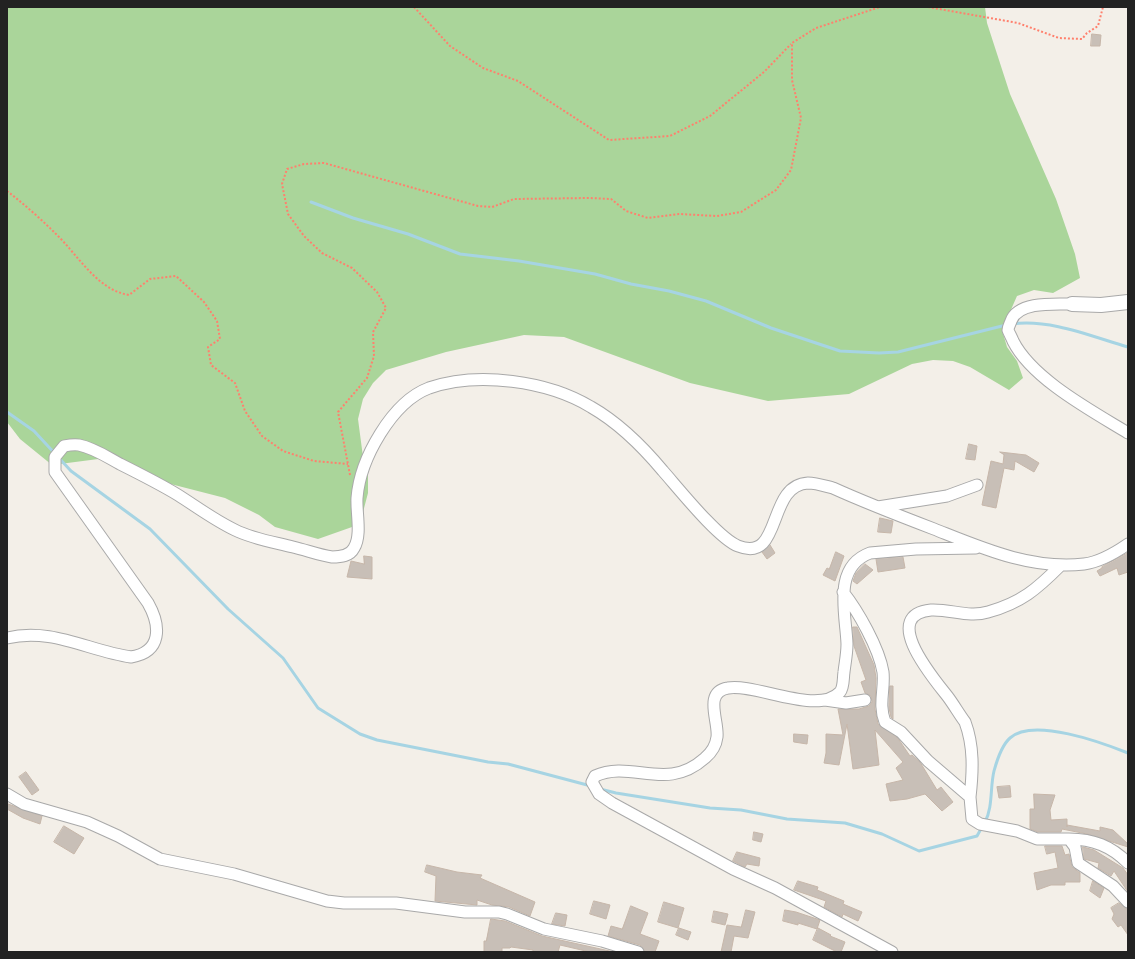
<!DOCTYPE html>
<html>
<head>
<meta charset="utf-8">
<style>
	body { margin:0 }
	#map { position:relative; width:1135px; height:959px; overflow:hidden; background:#f3efe8; font-family:"Public Sans",sans-serif }
	canvas { display:block }
	.frame { position:absolute; inset:0; border:8px solid #222; pointer-events:none }
</style>
</head>
<body>
<div id="map">
<canvas width="1135" height="959"></canvas>
<div class="frame"></div>
</div>
<script>
const g = document.querySelector('canvas').getContext('2d');
g.lineJoin = 'round';
function paint(path, color) {
  g.fillStyle = color;
  g.fill(path, 'evenodd');
}
function strokePath(path, color, width, dash) {
  g.strokeStyle = color;
  g.lineWidth = width;
  g.lineCap = dash ? 'butt' : 'round';
  g.setLineDash(dash || []);
  g.stroke(path);
}
const forest = new Path2D(`
	M7,7h978l2,16 23,71 46,105 19,55 5,24 -27,15 -19,-3 -17,6 -15,34 5,17 10,14 6,17 -14,12 -39,-23 -17,-6 -20,-1 -21,4 -63,30 -81,7 -78,-18 -126,-46 -40,-2 -78,17 -60,18 -13,13 -10,16 -5,20 5,38 5,19v17l-5,19 -11,15 -34,12 -43,-12 -16,-12 -34,-17 -70,-18 -49,-22 -54,7 -32,-26 -13,-17z`);
const stream = new Path2D(`
	M311,202l42,16 55,16 52,20 59,7 76,13 36,10 38,7 37,10 65,27 69,23 39,2 19,-1 108,-27
	M1012,324c39,-5 78,12 116,23
	M7,412l27,19 37,40 79,58 78,80 55,49 35,50 42,26 17,6 111,22 20,2 83,22
	M600,789l16,4 94,15 31,2 46,9 58,4 37,11 37,17 58,-15 5,-9
	M985,822c8,-15 5,-35 9,-51 3,-11 8,-26 16,-33 23,-21 93,5 118,15`);
const building = new Path2D(`
	M1092,34l9,1 -1,11h-9z
	M969,444l8,2 -2,14 -9,-1z
	M1000,452l26,3 13,8 -5,9 -19,-11 -1,9 -10,-2 -8,40 -14,-3 9,-44 12,3 1,-9z
	M880,518l13,3 -2,12 -13,-1z
	M770,545l5,8 -8,6 -5,-7z
	M836,552l8,4 -9,25 -12,-6 4,-7 2,1z
	M1128,553v19l-9,3 -2,-7 -17,8 -3,-5 5,-3v-1z
	M364,556l8,1v22l-25,-2 4,-16 13,3z
	M903,557l2,11 -27,4 -2,-13z
	M865,564l8,6 -16,14 -4,-3 3,-8z
	M853,627h4l17,38 2,13 -1,31 3,15 19,13 13,19 2,-1 8,7 17,28 4,-3 12,15 -11,9 -17,-17 -18,5 -17,2 -4,-17 17,-4 -7,-12 7,-6 -28,-32 4,35 -26,4 -6,-45 -8,41 -15,-2 2,-10v-19l17,1 -5,-26h21l10,-3 3,-4 -1,-6 -6,-3 -4,-11 5,-2 -12,-34z
	M890,686h3v33l-2,-2 -2,-9z
	M794,734l14,1 -1,9 -13,-2z
	M26,772l13,18 -7,5 -13,-18z
	M1010,786l1,11 -12,1 -2,-11z
	M1034,794l21,1 -5,15 1,10 16,-1v8v-2l33,6v-4l13,3 15,14v3l-41,-13 -25,-5 -1,3h-23l-8,-3v-20h4z
	M8,804l34,12 -2,8 -17,-6 -16,-9z
	M64,826l20,12 -10,16 -20,-12z
	M754,832l9,2 -2,8 -8,-2z
	M1045,846h17l3,9 4,-1 3,13 8,6v9h-15v3h-14l-14,5 -3,-17 24,-5 -3,-16 -8,2z
	M1083,847l11,3 29,18 5,7v17l-14,-21 -3,5 -13,-8 1,-5 -15,-4z
	M737,852l23,6 -1,8 -12,-2 -2,3 -12,-6z
	M427,865l30,7 25,3 -2,3 55,24 -5,14 -21,-9 -17,-2 -15,-5v5l-42,-4 1,-25 -11,-4z
	M798,881l20,6 -1,3 27,11 -1,3 19,8 -4,9 -15,-7 -1,3 -18,-10 2,-6 -32,-11z
	M1093,881l11,7 -4,10 -10,-7z
	M594,901l16,4 -4,14 -16,-5z
	M664,902l20,6 -6,20 -20,-6z
	M1119,903l9,6v26l-7,-10 -3,2 -6,-8 2,-5 -3,-6z
	M631,906l17,7 -8,21 19,7 -4,11h-10l-5,-7 -32,-9 3,-10 11,3z
	M746,910l9,2 -7,26 -14,-2 -3,16h-10l6,-27 14,2z
	M785,910l11,2 24,8 -3,9 -19,-6v2l-15,-4z
	M714,911l14,3 -3,11 -13,-3z
	M556,913l11,2 -2,11 -13,-2z
	M491,919l14,2 37,15 72,16h-24l-30,-7 -2,7h-25v-2l-22,-3 -1,1h-8v4h-18v-11h2z
	M679,928l12,4 -3,8 -12,-5z
	M818,928l13,7 -1,1 15,6 -4,10h-4l-24,-12z`);
const path = new Path2D(`
	M414,7l36,39 33,22 35,13 91,59 61,-4 40,-20 54,-44 27,-28
	M928,7l90,16 41,15 23,1 5,-6 11,-7 5,-19
	M7,191c17,13 34,28 49,43 22,21 41,56 73,61l21,-16 26,-3 28,26 13,19 3,18 -12,8 3,18 24,18 10,28 17,25 21,15 31,10 34,3
	M350,475l-12,-63 29,-34 7,-22 -1,-24 13,-24 -9,-16 -25,-24 -30,-15 -18,-17 -16,-22 -6,-30 5,-15 17,-5 20,-1 154,43 14,1 22,-8 75,-1 22,1 15,12 22,7 31,-4 38,2 24,-4 35,-22 15,-20 10,-52 -9,-38v-37l24,-15 64,-21`);
const minor = new Path2D(`
	M1072,304c-17,0 -54,-3 -61,17 -1,3 -3,6 -3,9 1,3 4,8 5,11 19,38 79,70 115,92
	M878,507l69,-11 30,-11
	M843,592c15,19 36,56 40,80 2,17 -5,32 2,50l16,10 27,29 42,36 2,22 8,5 37,7 20,8h32l6,8 3,16 35,23 15,16
	M7,638c44,-11 82,13 124,19 31,-5 30,-31 17,-54l-93,-131v-15l9,-11c5,-1 10,-2 15,-1 15,3 28,12 41,19 20,10 40,20 58,31 19,12 36,25 57,35 18,9 38,12 58,17 13,3 26,8 39,10 9,0 18,-1 22,-9 8,-13 2,-36 3,-50 3,-39 35,-96 72,-110 49,-17 119,-7 162,19 28,16 52,40 72,64 16,18 55,67 75,75 45,18 28,-61 70,-63 8,0 17,3 25,5 33,15 67,28 101,41 48,19 97,41 150,35 16,-2 31,-11 44,-20
	M825,700l21,3 19,-3
	M7,794l17,10 63,18 31,14 42,23 74,15 93,27 17,2h52l69,9h34l8,2 37,15 58,12 36,11
	M970,797c3,-26 4,-51 -5,-75 -6,-8 -11,-17 -17,-25 -14,-18 -69,-82 -17,-87 20,-1 38,8 57,2 33,-9 49,-23 73,-47
	M1069,839c24,0 42,7 59,24
	M892,952l-117,-64 -42,-19 -121,-66 -13,-9 -7,-12 3,-6c37,-17 71,17 110,-18 6,-5 11,-13 12,-21 2,-16 -14,-45 11,-49 27,-5 90,28 112,4 4,-5 3,-14 4,-20 1,-9 3,-18 3,-28 -1,-30 -15,-77 23,-91l46,-4 60,-1`);
const tertiary = new Path2D(`
	M1072,304l29,1 27,-3`);
paint(forest, '#aad59a');
strokePath(stream, '#a6d4e3', 3);
paint(building, '#c8bfb7');
strokePath(building, '#c6b6a9', 1);
strokePath(minor, '#a9a9a9', 13);
strokePath(tertiary, '#a9a9a9', 16);
strokePath(path, '#ff806d', 2, [2, 2]);
strokePath(minor, '#fff', 11);
strokePath(tertiary, '#fff', 14);
</script>
</body>
</html>
